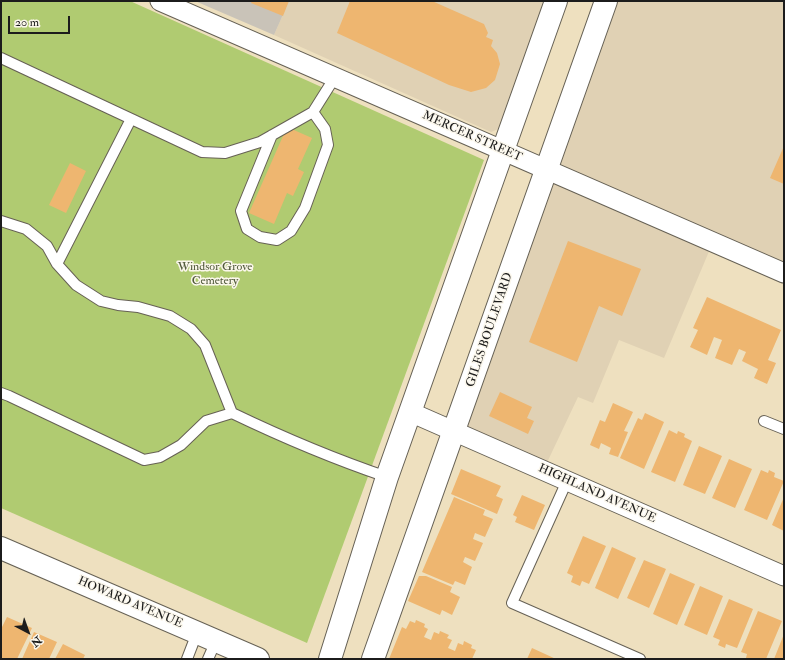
<!DOCTYPE html>
<html>
<head>
<meta charset="utf-8">
<style>
	body { margin:0 }
	#map { position:relative; width:785px; height:660px; overflow:hidden; background:#eee0bf; font-family:"IM FELL Double Pica",serif }
	canvas { display:block }
	.frame { position:absolute; inset:0; border:2px solid #1c1c1c; pointer-events:none }
	.north { position:absolute; left:8px; top:612px; width:40px; height:40px; -webkit-text-stroke:3px #fbf7ec; paint-order:stroke; rotate:139deg; font-size:11px; font-weight:700; line-height:16px; text-align:center; color:#1c1c1c }
	.north::after { content:''; display:block; margin:auto; width:14px; height:18px; background:#1c1c1c; clip-path:polygon(50% 0,100% 100%,50% 72%,0 100%) }
	.scale { position:absolute; left:8px; top:16px; width:62px; height:18px; box-sizing:border-box; border:2px solid #1c1c1c; border-top:0; padding-left:5px; font-size:12px; line-height:14px; white-space:nowrap; color:#1c1c1c; -webkit-text-stroke:3px #fbf7ec; paint-order:stroke }
</style>
</head>
<body>
<div id="map">
<canvas width="785" height="660"></canvas>
<div class="frame"></div>
<div class="north">N</div>
<div class="scale">20 m</div>
</div>
<script>
const g = document.querySelector('canvas').getContext('2d');
g.lineJoin = 'round';
function paint(path, color) {
  g.fillStyle = color;
  g.fill(path, 'evenodd');
}
function strokePath(path, color, width, dash) {
  g.strokeStyle = color;
  g.lineWidth = width;
  g.lineCap = dash ? 'butt' : 'round';
  g.setLineDash(dash || []);
  g.stroke(path);
}
function write(font, color, halo, rows, align = 'center') {
  g.font = font + ' "IM FELL Double Pica",serif';
  g.lineWidth = 3;
  g.setLineDash([]);
  g.textBaseline = 'middle';
  g.strokeStyle = halo;
  g.fillStyle = color;
  for (const [text, x, y, turn = 0] of rows) {
    g.save();
    g.translate(x, y);
    g.rotate((+turn || 0) * Math.PI / 180);
    g.textAlign = isNaN(turn) ? turn : align;
    if (halo) g.strokeText(text, 0, 0);
    g.fillText(text, 0, 0);
    g.restore();
  }
}
const built = new Path2D(`
	M289,1h256l-44,127 -10,4 -217,-97z
	M606,1h178v272l-71,-31 -49,116 -45,-18 -26,63 -15,-6 -35,74 -89,-39z`);
const industrial = new Path2D(`
	M195,1h94l-15,34z`);
const green = new Path2D(`
	M1,1h129l354,159 -177,483 -306,-135z`);
const building = new Path2D(`
	M252,1h37l-6,15 -32,-13z
	M350,1h82l52,23 4,9 -2,4 7,3 -2,6 6,7 3,11 -5,16 -9,8 -15,4 -22,-7 -112,-52z
	M287,127l25,11 -14,31 6,3 -11,24 -6,-3 -13,31 -25,-11z
	M784,146v38l-14,-6z
	M70,163l16,8 -20,42 -17,-8z
	M568,241l73,28 -19,47 -23,-10 -22,56 -48,-20z
	M707,297l74,33 -13,30 8,3 -9,21 -13,-6 4,-9 -16,-8 4,-9 -7,-3 -7,16 -17,-7 7,-18 -8,-3 -7,18 -17,-8 8,-17 -5,-2z
	M500,392l32,15 -5,11 7,3 -6,13 -39,-18z
	M613,403l20,9 -9,19 4,1 -10,25 -9,-3 2,-6 -10,-5 -2,6 -9,-4 10,-25 5,2z
	M645,413l19,9 -20,47 -24,-11 18,-40 4,2z
	M669,430l8,4 1,-3 7,3 -1,3 8,4 -17,41 -24,-10z
	M699,446l23,10 -17,38 -22,-9z
	M729,459l23,10 -17,39 -23,-10z
	M461,469l40,17 -5,10 7,3 -6,15 -46,-20z
	M761,470l7,3 1,-3 6,3 -1,4 10,4 -17,39 -23,-10z
	M522,495l23,10 -11,25 -19,-8 2,-5 -4,-2z
	M454,497l31,13 -2,5 10,4 -8,18 -10,-4 -2,6 10,4 -8,18 -10,-4 -2,5 9,5 -7,18 -10,-4 -2,4 -31,-13z
	M784,497v34l-12,-6z
	M583,536l23,10 -17,38 -7,-3 -2,5 -9,-4 2,-6 -6,-3z
	M612,547l24,11 -18,41 -23,-11z
	M644,560l22,9 -17,39 -22,-10z
	M670,573l25,11 -18,41 -24,-11z
	M419,576h7l26,11 -2,5 10,5 -8,18 -10,-5 -2,5 -32,-14z
	M700,586l23,10 -16,39 -23,-10z
	M729,599l24,10 -16,39 -11,-4 -1,4 -7,-3 2,-5 -7,-3z
	M758,611l24,10 -16,38 -10,-1 -1,1h-7l-2,-1 1,-4 -6,-2z
	M7,617l25,11 -15,31h-16v-30z
	M416,620l9,4 -1,3 4,2 -4,8 7,3 3,-8 5,2 1,-3 9,4 -2,3 5,2 -4,8 7,3 3,-8 5,2 1,-4 8,4 -1,3 5,2 -4,9h-83l13,-32 4,2 4,-8 5,2z
	M34,632l23,10 -8,17h-27z
	M784,634v25h-10z
	M63,644l22,11 -2,4h-28z
	M532,648l24,11h-29z`);
const service = new Path2D(`
	M1,58l201,94 23,1 35,-11 53,-30 22,-35
	M272,135l-31,76 6,18 13,8 17,3 14,-9 14,-23 23,-63 -3,-16 -12,-17
	M1,221l25,8 21,17 10,18 19,21 25,16 17,4 20,2 32,9 21,13 14,16 27,68c50,24 102,46 155,64
	M57,264l74,-145
	M1,393l8,3 135,64 16,-3 21,-12 25,-24 26,-8
	M764,421l20,8
	M567,481l-55,122 128,56
	M187,659l10,-26
	M208,659l8,-18`);
const minor = new Path2D(`
	M160,1l624,272
	M410,412l374,164`);
const tertiary = new Path2D(`
	M330,659l57,-182 169,-476
	M373,659l233,-658`);
const secondary = new Path2D(`
	M1,548l257,111`);
const streetNames = [
	["MERCER STREET",472,137,24],
	["GILES BOULEVARD",490,330,-71],
	["HIGHLAND AVENUE",597,494,24],
	["HOWARD AVENUE",130,603,23]
];
const parkNames = [
	["Windsor Grove",215,267],
	["Cemetery",215,281]
];
paint(built, '#e0d1b4');
paint(industrial, '#c9c3b8');
paint(green, '#b0cb71');
paint(building, '#eeb670');
strokePath(service, '#666155', 12);
strokePath(minor, '#666155', 21);
strokePath(tertiary, '#666155', 24);
strokePath(secondary, '#666155', 24);
strokePath(service, '#fff', 10);
strokePath(minor, '#fff', 19);
strokePath(tertiary, '#fff', 22);
strokePath(secondary, '#fff', 22);
write('12px', '#1c1c1c', '#fbf7ec', streetNames);
write('12px', '#50593a', '#fbf7ec', parkNames);
</script>
</body>
</html>
